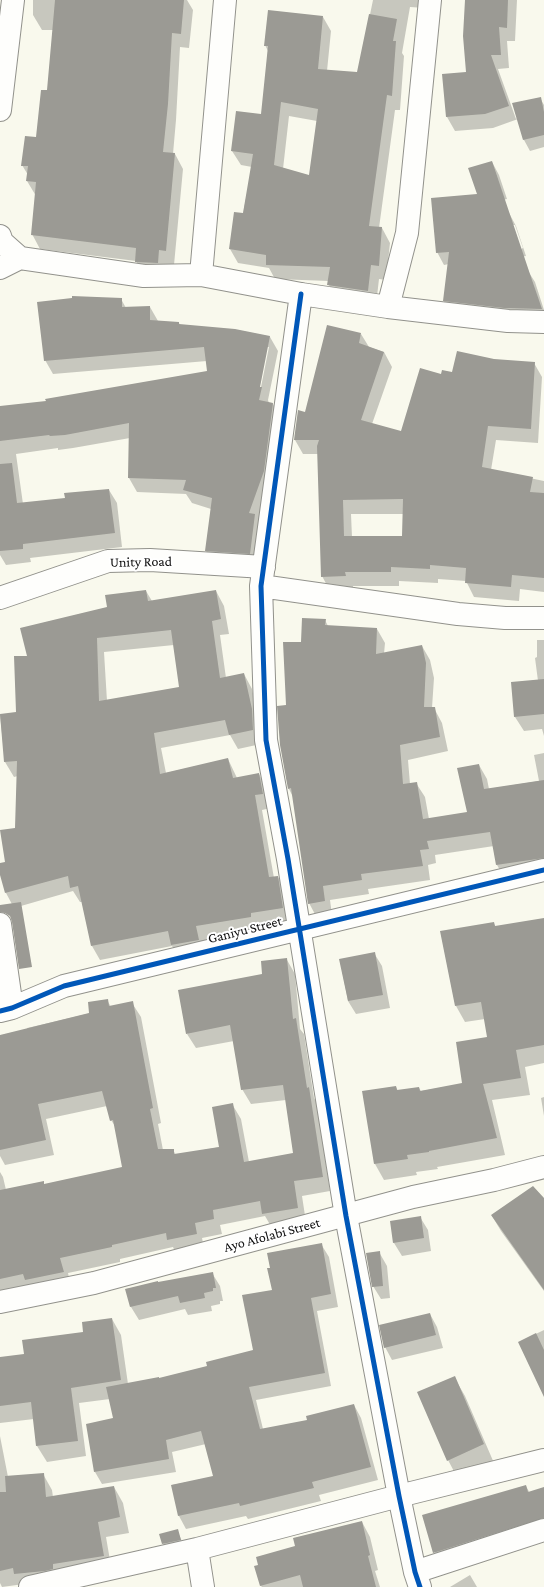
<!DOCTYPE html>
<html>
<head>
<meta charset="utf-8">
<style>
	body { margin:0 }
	canvas { display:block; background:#f9f9ed }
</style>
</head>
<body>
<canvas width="544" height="1587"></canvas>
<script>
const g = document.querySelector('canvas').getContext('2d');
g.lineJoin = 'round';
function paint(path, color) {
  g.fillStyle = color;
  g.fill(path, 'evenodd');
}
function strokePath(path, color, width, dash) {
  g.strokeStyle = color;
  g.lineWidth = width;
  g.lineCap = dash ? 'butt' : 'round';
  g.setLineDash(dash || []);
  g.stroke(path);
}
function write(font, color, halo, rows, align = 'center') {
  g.font = font + ' "Crimson Pro",serif';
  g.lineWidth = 4;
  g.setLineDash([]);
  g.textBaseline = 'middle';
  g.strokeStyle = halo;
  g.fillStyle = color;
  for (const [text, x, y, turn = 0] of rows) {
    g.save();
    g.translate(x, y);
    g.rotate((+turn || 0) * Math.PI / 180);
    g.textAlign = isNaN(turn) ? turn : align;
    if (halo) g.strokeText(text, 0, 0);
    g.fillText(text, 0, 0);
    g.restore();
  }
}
const shadow = new Path2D(`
	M33,0h154l6,10 -4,38 -9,-1 -4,73 -3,34h2l8,15 -9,96 -7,-1 -1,14 -21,-1 -9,-16 -96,-12 -8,-15 4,-38 -9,-15 1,-6 -6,-10 15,-27 11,-47 5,-61h-11l-9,-15z
	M373,0h53l-1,8 -15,-1 -8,46 2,3 -4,54h-5l-16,118h3l8,15 -4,37 -7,-1 -3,26 -39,-5 -8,-15v-4l-54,-2 -6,-11 -31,-5 -8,-14 13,-35 9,-47 -11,-2 -9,-14 30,-36 6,-64 -3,-6 58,-28 8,14 -4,40 31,2zM289,116l28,5 -7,55 -27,-7z
	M466,0h51l-2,41h-8l2,27 -11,1 18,50 24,-21 4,7v42l-14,4 -6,-11 -6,-21 -25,9 -38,3 -8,-14 -3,-42 23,-2z
	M492,162l7,13 8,24 -23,5z
	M509,213l7,13 10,30 -49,8 51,7 7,11 9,28v10l-94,-8 -6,-11 5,-37 -5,1 -7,-13zM513,225h2l8,23 -2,1z
	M121,299l5,9 24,-1 8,14 21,2 1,2 90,12 8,14 -10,49 1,3 4,1 8,14 -9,67 -14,37 4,6 -5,39 -43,-3 -8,-13 5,-42 -19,-6 -6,-9 -49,-2 -8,-14 1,-40 -57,10 -15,2v-2l-42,6 7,50 43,-5 43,-9 8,13 5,44 -92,11 1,4 -25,3 -6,-10v-148l47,-5 161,-30 -1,-11 -154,13 -8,-14zM267,347h2l-9,45h-2z
	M361,334l8,13 15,5 8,15 -20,57 30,9 40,-58 52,-15 40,3 8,14 -4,66 -42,-3 -5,30 53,11v111l-24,-3 -1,12 -45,-4 -8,-16 -28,-2v4l-39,-2v5h-46v4l-23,1 -8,-15 -4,-122h-15l-8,-14 11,-27zM351,514h53l-1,23h-51z
	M146,591l6,10 64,-10 8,15 5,28 -9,1 6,43 18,-4 8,15 8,36 1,19 -23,5 -8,-14 -69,13 5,25 62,-14 9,19 22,-4 8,15 4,19 -9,2 12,68 4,-1 8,15 5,30 -32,9 -55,9 3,14 -27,5 -8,-13 -72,14 -8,-14 -10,-44h-2l-7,-11 -59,17 -8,-15 -6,-22v-7l7,-2 9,-34 2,-52 -4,1 -9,-15 -5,-47 17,-2 12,-56 79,-49zM174,645l6,43 -73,13 -3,-49z
	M325,620l3,6 49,3 8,14 -1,11 38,-8 8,14 4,18 -2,30h2l8,15 6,28 -40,9 2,24 6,-1 9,14 4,22 39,-6 11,-48 8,14 2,10 50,-8 -5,-26 10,-2v120l-39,6 -8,-14 -3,-19 -59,9 1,8 -8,2 2,15 -62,9 1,5 -39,6 2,15 -15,3 -8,-15 -16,-106 -4,-8 -2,-84 15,-63z
	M537,640h7v96l-2,-7 -18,2 -9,-14 -3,-34 26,-2 -3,-23 2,-1z
	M544,919v144l-19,4 5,28 -38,5 13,55 -68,12 1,2 -22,3 1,3 -33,5 -9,-16 -12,-72 33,-5 2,4 21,-3 2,3 42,-7 25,-46 -3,-19 -20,3 -9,-16 -15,-74 52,-9 3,4z
	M374,953l8,13 8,42 -34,6 -8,-13 -8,-41z
	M287,960l8,14 5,55 4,5 10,64 3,5 13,88 -28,5 4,26 -34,6 -7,-12 -45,9 2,9 -20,4 2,10 -28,6 -3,-7 -53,12v3l-52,11 3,14 -71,8v-123l3,5 3,13 37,-8 2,3 78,-17 -8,-42 -4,-6 -4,-14 -61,13 8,36 -49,10 -5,-9v-120l31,19 -4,-27 64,-15 16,-13 4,7 21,-4 9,14 20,106 -3,1 5,26h10l3,5 44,-8 12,-43 9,15 8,43 45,-8 -8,-54 -35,4 -9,-15 -8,-48 -38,7 -9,-14 76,-59z
	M544,1097v19l-3,-18z
	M544,1200v91l-43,-60 -9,-15z
	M420,1217l8,13 3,21 -29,5 -8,-13 -3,-21z
	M321,1244l8,13 9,50 -21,4 14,75 -75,14 7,29 45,-8 46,-16 7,13 17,62 -59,15 2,6 -73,18 -2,-3 -60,13 -7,-13 -7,-31 42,-8 -8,-33 -34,8 4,20 -74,12 -7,-12 19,-53 -4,-20 -31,4 7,53 -39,6 -10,-16 -3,-27 -34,4v-65l25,-3 60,-22 27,-14 9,16 7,49 31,-5 50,-12 45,-16 19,-61z
	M379,1252l8,14 3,32 -9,1 -8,-13z
	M212,1273l8,13 3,15h-3v3l-9,2 1,5 -24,4 -3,-6 -46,11 -8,-13 -5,-18z
	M430,1314l7,13 6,21 -51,12 -7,-13z
	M544,1330v62l-25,-50z
	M454,1377l11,19 29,67 -36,16 -10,-19z
	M0,1436l8,41 35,-3 9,16 1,7 61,-10 9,16 6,30 -23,4 6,35 -110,15 -2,-4z
	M526,1486l10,19 8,25 -99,41 -11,-18z
	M362,1522l8,15 8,33 -3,1 5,16h-118l-2,-2 36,-38z
	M177,1530l7,16 -17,4 -4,-6z
	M470,1575l7,12h-27z`);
const building = new Path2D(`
	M55,0h129l-3,34 -9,-1 -4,71 -5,48 12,1 -9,98 -7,-1 -1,13 -23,-1 1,-14 -105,-13 5,-53 -10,-1 2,-15h-7l4,-30 11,1 5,-47h6z
	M465,0h43l-1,28 -8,-1 2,28h-10l18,51 -24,8 -39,3 -4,-43 24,-2 -3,-36z
	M268,10l55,6 -5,53 39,3 12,-58 28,5 -4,22h3l-4,55 -5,-1 -18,131 13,1 -3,39 -8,-1 -3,26 -41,-6 3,-18 -64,-2v-10l-37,-6 5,-37 9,1 10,-59 -22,-3 5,-40 25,3 7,-68h-4zM281,102l37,7 -9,66 -35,-10z
	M541,97l3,15v23l-21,5 -11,-37z
	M492,161l40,119 10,29 -38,-1 -61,-7 6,-49 -13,1 -5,-55 46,-4 -9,-26z
	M72,296l50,2v9l28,-1v14l29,2v2l56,5 35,7 -10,51h2l-3,13 14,3 -9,68 -15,42 6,1 -5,40 -45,-3 7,-53 -29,-8 3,-10 -58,-2 1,-55 -64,12 -15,1 -1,-1 -49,6v-35l46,-5 -1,-2 162,-28 -3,-24 -160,14 -7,-59 35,-4z
	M327,325l34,8 -2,10 25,9 -23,68 40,11 19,-63 21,6 1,-4 10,2 5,-21 37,8 41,3 -4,67 -43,-3 -6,41 51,10 -3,15 14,1v85l-32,-3 -1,12 -46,-4 1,-15 -36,-3v4l-39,-2v5h-46l1,4 -25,1 -4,-131 2,-6h-25l4,-30 7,2zM403,499l-1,37h-58l-1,-36z
	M12,463l5,40 48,-5 -1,-5 45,-4 6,44 -92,11v5l-23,2v-87z
	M146,590l2,11 68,-11 5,29 -9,2 8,57 24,-5 8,36 1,21 -24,5 -4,-15 -71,13 6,41 68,-16 5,20 26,-5 4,21 -8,1 14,82 9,-1 5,32 -32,5v4l-55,9 3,14 -28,5 -3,-14 -77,15 -13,-60 -8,2 -2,-12 -63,17 -5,-18v-12l5,-1 -5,-32 15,-2 2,-67 -13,1 -4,-48 16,-2 -2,-56h13l-7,-28 87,-21 -2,-12zM171,630l8,57 -80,14 -2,-63z
	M302,618l24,1 -1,6 52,3 -1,26 46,-9 4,18 -2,44h11l5,30 -40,8 3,39 14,-2 6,37 44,-7 -10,-44 22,-4 5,25 60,-9v78l-48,7 -6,-33 -63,9 2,8 -9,1 3,16 -62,8 1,6 -39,6 2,15 -17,3 -17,-116 -3,1 -8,-44 -3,-39 9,-1 -3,-63h18z
	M544,679v35l-30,3 -3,-35z
	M21,902l11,65 -13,2 -7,-47 -2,-6 -5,-3 -5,-1v-7z
	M544,918v127l-28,5 5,28 -38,6 14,54 -68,13v1l-22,3 1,4 -34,5 -12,-73 34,-5 1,4 22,-3 1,4 42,-8 -6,-41 31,-5 -6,-35 -26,4 -15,-75 54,-9 1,4z
	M375,952l8,43 -35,6 -9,-42z
	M287,958l6,61 3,-1 11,70 2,-1 14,90 -29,4 4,27 -36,6 -2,-13 -47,9 1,9 -19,4 2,11 -30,6 -1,-7 -54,12v2l-52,11 4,14 -39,8 -2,-6 -23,5v-89l44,-9v3l78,-17 -9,-47 -3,1 -8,-30 -64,13 8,36 -46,10v-115l89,-22 -1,-11 20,-3 1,7 24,-5 20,107 -3,1 8,40h16v5l45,-7 -7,-40 21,-4 11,59 49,-9 -10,-68 -42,5 -11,-65 -44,9 -8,-44 84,-16 -1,-13z
	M533,1186l11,12v92l-53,-75z
	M421,1216l3,22 -31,5 -3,-22z
	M322,1243l9,51 -20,4 14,75 -76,14 11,42 47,-9 -1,-4 48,-12 17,63 -59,15 2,6 -74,18 -1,-3 -61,13 -7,-31 42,-9 -12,-45 -35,9 3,19 -75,13 -8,-48 27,-6 -7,-31 53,-10v1l48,-12 -1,-4 47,-12 -11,-55 30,-5 -5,-22h3l-3,-15z
	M380,1251l3,35 -11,1 -6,-34z
	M213,1272l3,16h-3v3l-9,2 1,5 -25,5 -2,-7 -48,11 -5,-18 33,-8v1z
	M430,1313l6,22 -52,13 -5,-23z
	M112,1318l9,62 -50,8 7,53 -42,5 -5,-44 -31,4v-49l24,-3 -2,-14 61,-8 -1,-10z
	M536,1333l8,17v47l-26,-55z
	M455,1376l29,68 -37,17 -30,-69z
	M44,1473l2,24 68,-11 6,31 -22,5 6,34 -51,8v5l-8,2 -31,3 -1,-6 -13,3v-79h6l-1,-16z
	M526,1485l2,7 16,-5v31l-111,35 -11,-38z
	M362,1521l8,34 -2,1 8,31h-73l-3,-12 -40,11 -6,-20 4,-1 -2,-8 39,-11 -2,-8z
	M178,1529l3,11 -19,4 -3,-10z`);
const minor = new Path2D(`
	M0,110l13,-110
	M0,236l2,6 18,16
	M0,268l20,-10 124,18 57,-1 100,19 87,13 120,14 36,1
	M201,275l24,-275
	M301,294l-40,292 5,154 22,119 58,357 53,280 16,76 5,15
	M388,307l19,-74 23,-233
	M261,586l197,28 47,4h39
	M0,598l108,-37 42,-1 114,7
	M0,924l12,84
	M0,1011l12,-3 52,-22 480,-116
	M0,1302l94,-19 319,-86 81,-17 50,-13
	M197,1549l6,38
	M415,1572l129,-42
	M30,1587l167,-38 202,-53 145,-36`);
const cycleway = new Path2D(`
	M301,294l-40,292 5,154 22,119 58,357 53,280 16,76 5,15
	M0,1011l12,-3 52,-22 480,-116`);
const streetNames = [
	["Unity Road",141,562,-1],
	["Ganiyu Street",245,930,-14],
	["Ayo Afolabi Street",272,1235,-15]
];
paint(shadow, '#0003');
paint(building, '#9b9a94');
strokePath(minor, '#92928c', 24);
strokePath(minor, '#fefefc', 22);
strokePath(cycleway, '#0057b8', 5);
write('14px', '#0a0a0a', '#fff', streetNames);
</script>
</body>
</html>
